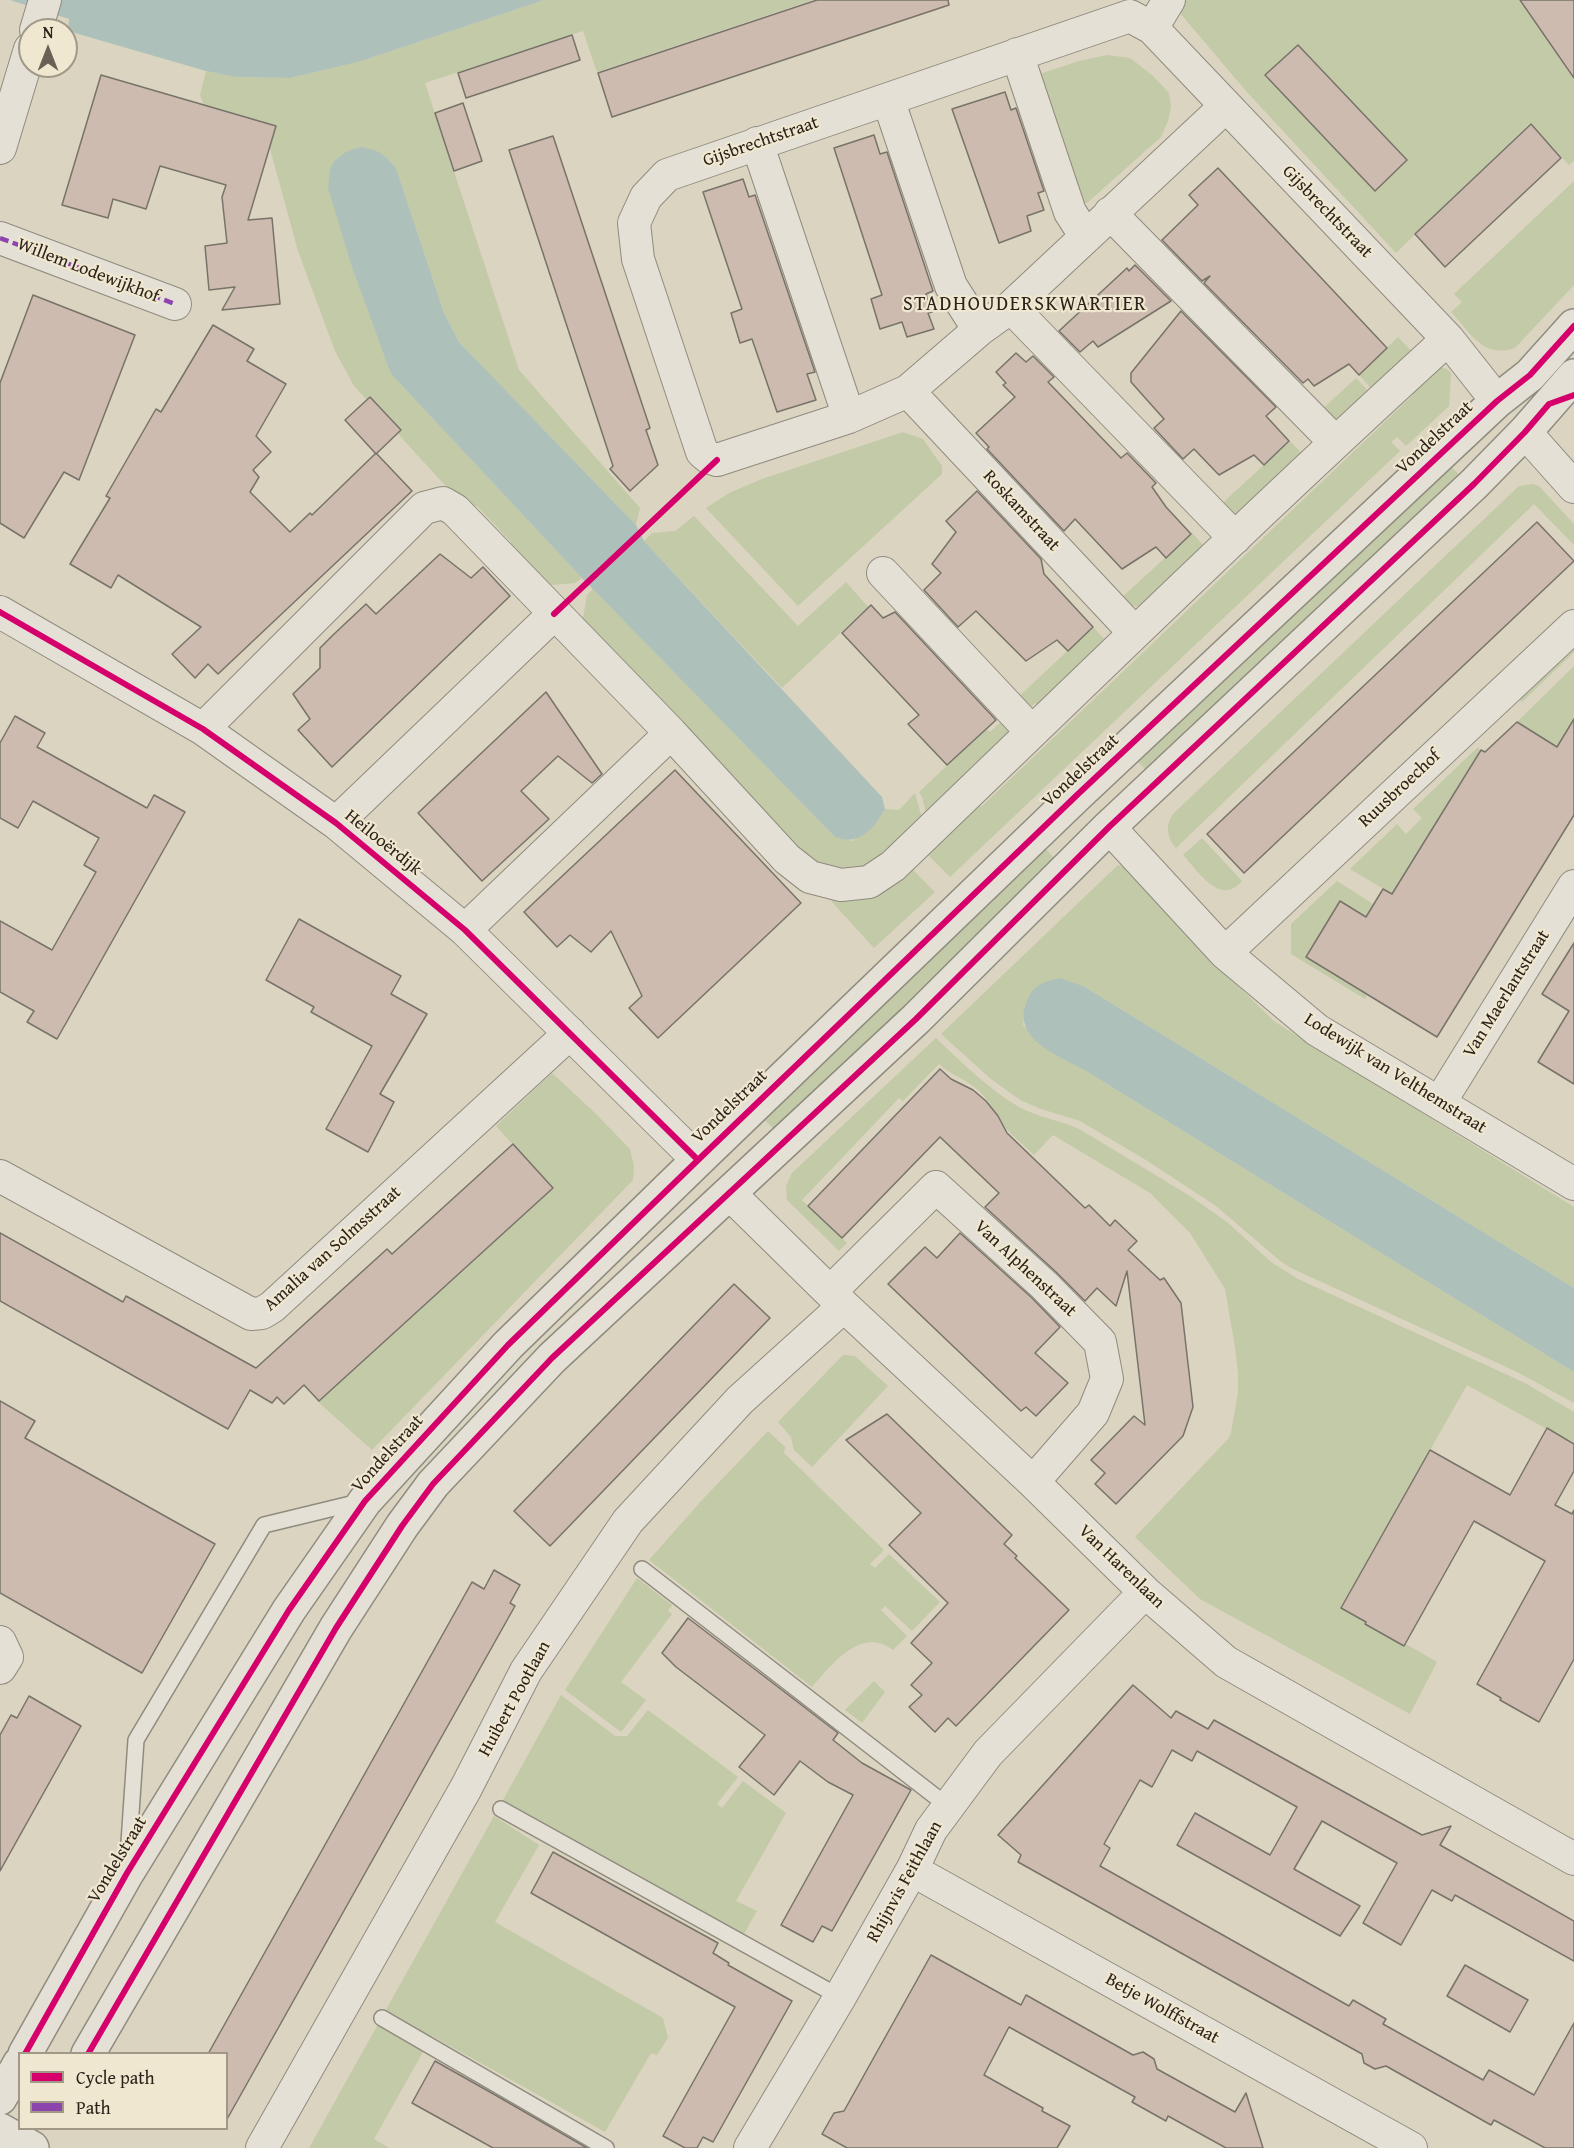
<!DOCTYPE html>
<html>
<head>
<meta charset="utf-8">
<style>
	body { margin:0 }
	#map { position:relative; width:1574px; height:2148px; overflow:hidden; background:#dbd4c0; font-family:"Gentium Book Plus",serif }
	canvas { display:block }
	.legend { position:absolute; left:18px; top:2052px; width:210px; height:78px; box-sizing:border-box; background:#efe7cf; border:2px solid #a19887; margin:0; padding:8px 10px; list-style:none; font-size:18px; color:#2d221b }
	.legend li { display:flex; align-items:center; gap:12px; height:30px }
	.legend b { width:30px; border:2px solid #a19887 }
	.north { position:absolute; left:18px; top:18px; width:60px; height:60px; box-sizing:border-box; background:#efe7cf; border:2px solid #a19887; border-radius:50%; rotate:0deg; font-size:16px; font-weight:700; line-height:24px; text-align:center; color:#2d221b }
	.north::after { content:''; display:block; margin:auto; width:21px; height:27px; background:#6a6055; clip-path:polygon(50% 0,100% 100%,50% 72%,0 100%) }
</style>
</head>
<body>
<div id="map">
<canvas width="1574" height="2148"></canvas>
<ul class="legend">
<li><b style="height:8px;background:#d6006c"></b>Cycle path</li>
<li><b style="height:8px;background:#8e44ad"></b>Path</li>
</ul>
<div class="north">N</div>
</div>
<script>
const g = document.querySelector('canvas').getContext('2d');
g.lineJoin = 'round';
function paint(path, color) {
  g.fillStyle = color;
  g.fill(path, 'evenodd');
}
function strokePath(path, color, width, dash) {
  g.strokeStyle = color;
  g.lineWidth = width;
  g.lineCap = dash ? 'butt' : 'round';
  g.setLineDash(dash || []);
  g.stroke(path);
}
function write(font, color, halo, rows, align = 'center') {
  g.font = font + ' "Gentium Book Plus",serif';
  g.lineWidth = 4.5;
  g.setLineDash([]);
  g.textBaseline = 'middle';
  g.strokeStyle = halo;
  g.fillStyle = color;
  for (const [text, x, y, turn = 0] of rows) {
    g.save();
    g.translate(x, y);
    g.rotate((+turn || 0) * Math.PI / 180);
    g.textAlign = isNaN(turn) ? turn : align;
    if (halo) g.strokeText(text, 0, 0);
    g.fillText(text, 0, 0);
    g.restore();
  }
}
const green = new Path2D(`
	M544,0h269l-216,72 -14,-41 -158,52 94,287 121,138 -4,17 -177,-183 -15,-29 -48,-145c-19,-24 -38,-25 -62,-7l57,213 191,204 -7,5 -34,3 -31,-32 1,-12 -34,-36h-13l-110,-120 -19,-35 -37,-100 -32,-117 -62,-28 -4,-11 6,-24 29,6 55,1 68,-16z
	M1185,0h334l55,80v81l-5,4 -39,-42 -134,130 -150,-162 -66,-78z
	M1107,55l23,3 23,18 16,17 2,14 -3,14 -7,16 -74,66 -8,-1 -42,-127 42,-14z
	M1574,181v104l-59,63c-32,11 -44,-15 -64,-36l11,-10 -8,-8z
	M1398,337l18,19 -40,38 -17,-19z
	M1438,367l9,2 4,4 -2,33 -43,40 -9,-9 -6,5 9,9 -450,426 -26,-26 53,-47 4,3 432,-412 -6,-8z
	M1356,378l17,18 -31,24h-7l-18,-6z
	M903,432l20,7 19,27v8l-144,132 -92,-98 23,-15 33,-14z
	M1290,441l16,17 -71,59 -18,-9z
	M1445,460l19,20 -312,296 -20,-20z
	M1533,484l6,2 35,38v21l-40,-41 -358,344c-10,-11 -11,-25 -1,-36l344,-326z
	M694,516l104,110 48,-44 22,25 -86,81 -138,-147 8,-8 23,-2z
	M1192,533l12,13 -62,60h-9l-14,-6z
	M593,589l241,247 18,5 28,-23 5,-9 14,1 16,-17 8,29 -49,48 -46,6 -36,-23 2,-10 -179,-192h-14l-20,-22 6,-34z
	M1093,627l15,16 -68,66 -5,-6 -10,10 -11,-12z
	M1574,642v10l-52,50 -5,-5z
	M1574,666v53l-17,28 -40,-25z
	M1006,717l13,13 -93,83 -4,-16 -3,-5 67,-63 4,3z
	M1478,747l2,3 -88,144 -42,-25 47,-45 9,10 16,-16 -9,-9z
	M1202,838l40,43c-22,26 -44,-10 -59,-26z
	M1040,843l20,21 -284,267 -20,-19z
	M1118,865l8,2 85,93 64,62 299,185v81l-489,-301 -60,19 -2,19 26,25 37,21 488,301v31l-57,-31 -226,-104 -12,-8 -63,-54 -70,-46 -66,-39 -39,-12 -21,-9 -29,-21 -50,-45z
	M909,866l26,26 -61,56 -43,-47 11,-9z
	M1337,881l36,23 -7,12 -26,-15 -35,56 62,38 -2,4 -74,-45v-30z
	M936,1038c25,24 54,52 83,69 20,11 42,13 62,23l109,66 37,26 44,40 27,17 227,104 49,29v32l-107,-59 -126,222 96,55 -27,52 -210,-115 -65,-62 93,-98 3,-6 7,-41v-19l-3,-26 -10,-58 -35,-56 -40,-40 -97,-58 -19,20c-10,-10 -22,-19 -31,-30 -9,-12 -13,-25 -25,-35 -12,-11 -28,-15 -39,-26l-36,37 -4,-3 -97,102 45,43 -8,8 -52,-51 -1,-14 6,-13z
	M552,1073l42,39 36,37 4,17 -1,14 -261,270 -55,-49 235,-213 -56,-62z
	M843,1355l12,1 33,30 -76,81 -18,-17 -3,-13 -13,-15z
	M768,1431l17,16 -1,6 100,97 -14,14 5,4 14,-14 51,48 -28,29 -27,-25 -4,4 26,26 -14,14c-32,-24 -61,14 -81,37l-163,-127 54,-61z
	M637,1578l35,27 -4,6 4,3 -51,68 25,18 -25,32 -56,-42z
	M874,1681l11,11 -23,31 -17,-13z
	M561,1695l54,41h12l21,-26 90,67 -21,27 5,4 21,-27 43,32 -50,88 21,10 -13,23 -241,-134z
	M494,1816l45,29 -44,77 168,96 5,20 -11,17 -6,-2 -46,79 -173,-96 -58,103 15,9h-80z`);
const water = new Path2D(`
	M10,0h534l-186,62 -68,16 -55,-1 -29,-6 -138,-40 1,-12z
	M360,147c17,2 25,7 36,21l48,145 15,29 177,183 8,16 238,256 3,12c-10,19 -28,39 -51,27l-252,-258 -191,-204 -40,-110 -23,-76 2,-19 4,-8 12,-9z
	M1060,978l25,9 489,301v84l-488,-301c-26,-15 -76,-32 -59,-70 7,-17 16,-19 33,-23z`);
const building = new Path2D(`
	M817,0h131l1,5 -337,112 -14,-44z
	M1520,0h54v78l-25,-36z
	M572,35l8,25 -114,38 -8,-25z
	M1298,45l109,115 -32,31 -110,-116z
	M101,75l175,51 -28,94 24,-2 8,86 -58,6 13,-23 -26,3 -4,-44 22,-3 -5,-46 4,-12 -66,-19 -14,43 -33,-10 -5,19 -46,-13z
	M1005,92l6,18 5,-2 28,83 -6,2 6,17 -17,6 4,15 -32,12 -47,-134z
	M463,103l19,58 -28,10 -19,-58z
	M1531,124l30,34 -116,109 -30,-33z
	M874,135l6,19 7,-2 46,139 -7,3 6,18 -4,1 6,16 -27,8 -5,-15 -22,7 -9,-30 11,-4 -48,-147z
	M553,136l97,292 -4,2 12,35 -28,26 -20,-22 3,-3 -104,-316z
	M1218,168l169,180 -28,27 -10,-11 -35,22 -6,-7 -5,4 -99,-100 6,-7 -8,5 -40,-41 36,-35 -9,-10z
	M743,179l6,18 6,-2 60,177 -8,2 9,26 -39,12 -25,-73 -12,4 -9,-30 11,-4 -39,-117z
	M1135,265l36,36 -73,46 -5,-6 -13,11 -21,-21 68,-63 2,3z
	M33,295l102,40 -56,145 -15,-8 -40,66 -24,-15v-140z
	M1181,311l95,96 -10,9 23,25 -25,24 -10,-10 -35,20 -25,-26 -11,10 -29,-31 10,-9 -33,-37v-9z
	M213,325l41,24 -7,12 39,23 -30,52 15,16 -18,18 6,7 -9,15 40,40 20,-19 2,2 64,-62 36,38 -194,183 -10,-10 -13,14 -23,-24 29,-27 -83,-52 -7,13 -41,-24 40,-66 -4,-2 50,-87 5,3z
	M1016,353l10,9 7,-6 21,21 -6,5 73,76 6,-5 29,30 -4,4 14,20 25,27 -25,24 -10,-11 -34,22 -47,-50 -11,12 -77,-82 2,-2 -13,-14 39,-36 -12,-12 3,-2 -10,-11z
	M370,397l31,33 -25,24 -31,-34z
	M977,491l64,68 3,15 49,53 -25,24 -11,-11 -31,21 -50,-50 -18,16 -34,-37 17,-17 -9,-9 24,-32 -10,-11z
	M1537,522l37,39 -330,312 -37,-39z
	M440,554l31,24 12,-11 27,29 -178,171 -34,-37 12,-11 -17,-25 27,-26v-20l13,-13 33,-31 10,10z
	M871,605l12,13 12,-6 101,108 -49,45 -39,-41 11,-9 -77,-82z
	M546,692l56,82 -10,9 -34,-27 -37,35 28,28 -67,62 -64,-68z
	M15,716l30,17 -8,14 110,61 7,-13 31,17 -128,227 -30,-17 7,-11 -34,-19v-71l52,29 44,-78 -12,-7 15,-27 -66,-37 -15,27 -18,-10v-75z
	M1574,719v96l-137,222 -131,-80 34,-56 26,16 17,-28 9,5 89,-144 4,2 32,-30 40,25z
	M675,770l126,133 -143,135 -29,-30 13,-12 -31,-65 -20,21 -21,-17 -13,12 -33,-35z
	M299,919l102,57 -10,18 36,20 -47,80 14,8 -26,50 -42,-23 46,-83 -61,-34 3,-5 -48,-27z
	M1574,943v141l-36,-22 31,-51 -27,-17z
	M940,1069l11,10 22,11 13,11 12,15 9,17 78,75 4,-3 21,21 5,-6 22,21 -9,9 32,30 4,-2 17,25 12,104 -10,29 -67,68 -21,-20 10,-11 -14,-13 43,-44 11,9 -18,-154 -11,35 -19,-18 -12,13 -29,-29 -71,-65 14,-14 -59,-56 -98,101 -34,-32z
	M513,1144l40,44 -234,213 -15,-16 -20,19 -7,-7 -5,6 -22,-13 -22,39 -228,-128v-68l123,69 3,-6 130,72 131,-119 5,5z
	M960,1233l72,65 28,29 -25,26 33,30 -32,33 -10,-9 -5,4 -133,-127 37,-37 12,11z
	M734,1284l36,34 -220,228 -36,-35z
	M0,1401l35,20 -10,17 190,106 -73,129 -142,-80z
	M887,1414l125,121 -8,9 13,12 -2,2 54,52 -113,116 -8,-8 -13,14 -26,-25 13,-12 -11,-10 21,-22 -21,-20 37,-40 -59,-58 32,-32 -75,-73z
	M1547,1428l27,16v27l-19,34 17,9 2,-4v149l-35,63 -39,-22 1,-2 -24,-14 68,-123 -71,-40 -70,125 -39,-22 1,-2 -25,-14 89,-158 80,45z
	M494,1570l26,15 -10,18 5,3 -289,515v-67h-18l264,-472 12,7z
	M688,1618l150,115 -5,7 29,23 49,27 -79,141 -10,-5 -9,16 -32,-17 72,-130 -25,-13 -28,-21 -26,34 -35,-28 26,-32 -89,-68 -14,-14z
	M1133,1685l38,33 5,-7 32,18 6,-9 208,115 29,-9 -11,19 134,76v40l-119,-66 -3,6 -20,-11 -31,55 -38,-22 34,-60 -75,-42 -28,48 66,37 -20,30 -163,-91 18,-32 75,42 27,-48 -100,-56 -5,10 -20,-11 -20,37 -12,-7 -36,64 6,4 -10,18 249,140 4,-6 33,19 -3,5 100,56 6,-10 45,25 40,-72v125h-29l-51,-28 -3,5 -105,-59 -11,3 -11,-6 -2,-9 -344,-192 3,-7 -23,-20z
	M29,1696l52,30 -81,145v-136l11,-20 6,3z
	M553,1852l165,91 -5,10 16,10 -1,2 64,36 -79,141 -10,-5 -6,11h-12l-22,-12 72,-129 -204,-114z
	M931,1955l90,50 5,-10 107,60 10,-3 11,7 3,10 78,43 11,-19 17,55h-37l-58,-32 -2,5 -34,-19 3,-5 -126,-70 -25,48 59,33 -1,3 28,15 -13,22h-210l-25,-14 12,-21 10,-2z
	M1465,1965l63,35 -18,32 -63,-36z
	M435,2061l62,35 90,52h-94l-81,-45z`);
const service = new Path2D(`
	M642,1569l307,238
	M501,1809l339,188
	M128,1857l8,-117 128,-215 95,-23
	M382,2018l224,130`);
const minor = new Path2D(`
	M1152,28l17,-28
	M36,30l9,-30
	M1017,54l53,158 16,25
	M888,99l63,187 28,44
	M1226,106l-215,201 -32,23 -71,61 -59,26 -132,43 -9,-3 -6,-5 -64,-193 -4,-36 12,-26 21,-22 463,-159 22,12 296,311 49,62
	M757,143l92,274
	M0,148l30,-99
	M1110,213l225,229
	M0,238l175,66
	M1011,307l224,231
	M908,391l226,241
	M1525,432l49,55
	M883,573l149,159
	M0,612l203,117 133,94 129,107 233,230
	M203,729l221,-221 19,-5 12,7 216,223 116,126 23,18 31,8 28,-3 24,-16c184,-177 366,-355 555,-527
	M336,823l218,-209
	M1109,827l116,126 92,77 257,154
	M465,930l206,-197
	M1225,953l349,-327
	M1440,1102l134,-216
	M0,1176l251,138 11,-1 10,-6 298,-274
	M729,1193l115,113 189,176 112,110 81,70 348,197
	M830,1292l106,-105 108,98 56,57 7,37 -14,34 -60,69
	M0,1642l7,15 -7,11
	M912,1870l499,278
	M262,2148l204,-360 60,-117 102,-150 112,-121 104,-94
	M750,2148l90,-151 72,-127 19,-40 57,-77 157,-161`);
const tertiary = new Path2D(`
	M25,2054l102,-181 162,-263 76,-109 143,-156 190,-185 379,-365 420,-394 33,-26 44,-49
	M88,2054l248,-426 66,-102 31,-42 119,-126 364,-339 193,-192 365,-343 51,-52 49,-56
	M0,2098l20,-35
	M0,2130l32,18`);
const quiet = new Path2D(`
	M0,238l175,66`);
const cycleway = new Path2D(`
	M0,612l203,117 133,94 129,107 233,230
	M554,614l163,-154
	M25,2054l102,-181 162,-263 76,-109 143,-156 190,-185 379,-365 420,-394 33,-26 44,-49
	M88,2054l248,-426 66,-102 31,-42 119,-126 364,-339 193,-192 365,-343 51,-52 24,-28 25,-9`);
const streetNames = [
	["Gijsbrechtstraat",761,142,-19],
	["Gijsbrechtstraat",1327,212,46],
	["Willem Lodewijkhof",88,271,21],
	["Vondelstraat",1435,438,-43],
	["Roskamstraat",1021,511,47],
	["Vondelstraat",1081,771,-43],
	["Ruusbroechof",1400,789,-43],
	["Heilooërdijk",383,843,39],
	["Van Maerlantstraat",1507,994,-58],
	["Lodewijk van Velthemstraat",1395,1074,32],
	["Vondelstraat",730,1107,-44],
	["Amalia van Solmsstraat",333,1249,-42],
	["Van Alphenstraat",1025,1269,43],
	["Vondelstraat",388,1454,-48],
	["Van Harenlaan",1121,1567,44],
	["Huibert Pootlaan",515,1699,-61],
	["Vondelstraat",118,1860,-59],
	["Rhijnvis Feithlaan",905,1882,-61],
	["Betje Wolffstraat",1162,2009,29]
];
const neighbourhoodNames = [
	["STADHOUDERSKWARTIER",1025,305]
];
paint(green, '#c3caa7');
paint(water, '#aec0ba');
paint(building, '#cdbbb0');
strokePath(building, '#787369', 1.5);
strokePath(service, '#908b7f', 18);
strokePath(minor, '#908b7f', 34);
strokePath(tertiary, '#908b7f', 36);
strokePath(service, '#e4e0d5', 15);
strokePath(minor, '#e4e0d5', 32);
strokePath(tertiary, '#e4e0d5', 33);
strokePath(quiet, '#8e44ad', 4.5, [9, 4.5]);
strokePath(cycleway, '#d6006c', 6);
write('18px', '#2d221b', '#efe7cf', streetNames);
g.letterSpacing = '1.5px';
write('20px', '#2d221b', '#efe7cf', neighbourhoodNames);
g.letterSpacing = '0px';
</script>
</body>
</html>
